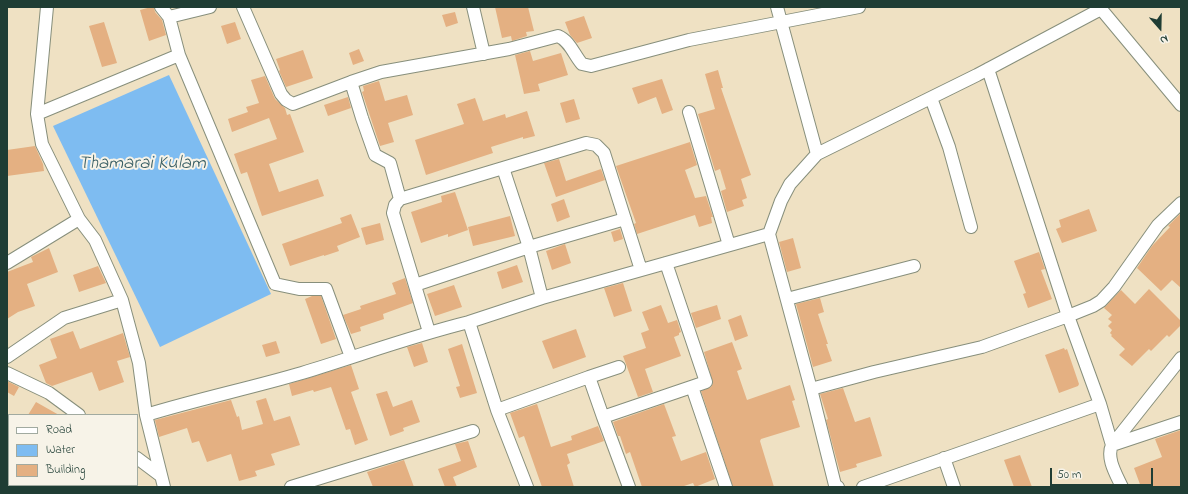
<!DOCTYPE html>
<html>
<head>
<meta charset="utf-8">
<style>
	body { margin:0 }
	#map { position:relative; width:1188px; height:494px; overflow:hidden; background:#efe1c3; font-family:"Indie Flower",sans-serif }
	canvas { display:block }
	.frame { position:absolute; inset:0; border:8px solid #1f3d34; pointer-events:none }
	.legend { position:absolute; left:8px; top:414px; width:130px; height:72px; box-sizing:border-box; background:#f7f3e8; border:1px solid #a1aaa0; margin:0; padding:5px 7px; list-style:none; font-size:12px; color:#1f3d34 }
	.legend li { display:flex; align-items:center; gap:8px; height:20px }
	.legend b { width:20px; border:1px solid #a1aaa0 }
	.north { position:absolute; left:1140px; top:8px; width:40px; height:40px; -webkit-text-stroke:3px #f7f3e8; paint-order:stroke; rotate:160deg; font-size:11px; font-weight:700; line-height:16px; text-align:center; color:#1f3d34 }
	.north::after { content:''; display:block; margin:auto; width:14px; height:18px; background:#1f3d34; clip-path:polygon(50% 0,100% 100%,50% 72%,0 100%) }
	.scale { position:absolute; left:1050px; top:468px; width:103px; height:18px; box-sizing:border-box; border:2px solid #1f3d34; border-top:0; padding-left:5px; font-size:12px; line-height:14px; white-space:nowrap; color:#1f3d34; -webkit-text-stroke:3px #f7f3e8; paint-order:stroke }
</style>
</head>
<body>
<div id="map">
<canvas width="1188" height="494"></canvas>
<div class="frame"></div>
<ul class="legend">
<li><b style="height:5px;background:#fff"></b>Road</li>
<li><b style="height:11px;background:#7ebcf1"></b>Water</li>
<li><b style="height:11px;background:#e4b082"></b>Building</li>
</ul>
<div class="north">N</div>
<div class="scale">50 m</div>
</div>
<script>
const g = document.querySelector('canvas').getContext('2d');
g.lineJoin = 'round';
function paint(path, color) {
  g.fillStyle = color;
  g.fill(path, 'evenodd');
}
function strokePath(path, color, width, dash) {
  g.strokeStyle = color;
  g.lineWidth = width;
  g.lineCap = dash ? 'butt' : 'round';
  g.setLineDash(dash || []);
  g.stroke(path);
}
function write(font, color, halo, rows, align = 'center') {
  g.font = font + ' "Indie Flower",sans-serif';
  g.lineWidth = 4;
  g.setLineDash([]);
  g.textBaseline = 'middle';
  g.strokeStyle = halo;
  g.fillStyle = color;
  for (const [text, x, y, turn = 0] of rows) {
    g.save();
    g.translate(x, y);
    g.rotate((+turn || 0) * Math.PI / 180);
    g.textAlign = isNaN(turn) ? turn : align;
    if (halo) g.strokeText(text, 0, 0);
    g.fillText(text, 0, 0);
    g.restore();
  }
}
const water = new Path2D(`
	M169,75l102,219 -111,53 -107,-221z`);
const building = new Path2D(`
	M151,7h3l1,5 7,8 4,15 -17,6 -9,-31z
	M495,7h33l6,24 -8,1 1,4 -15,5 -1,-5 -9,2z
	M455,12l3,11 -12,4 -4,-12z
	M584,16l8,22 -15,5 -7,-8 -5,-13z
	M104,22l13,41 -15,4 -13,-41z
	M235,22l6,17 -14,5 -6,-18z
	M359,49l5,12 -11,4 -4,-12z
	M303,50l10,28 -27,9 -7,-16 1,-1 -4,-11z
	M530,51l3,10 28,-8 7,22 -30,9 2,7 -16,3 -9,-39z
	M718,70l5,18h-2l30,87 -10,4 6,19 -5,2 2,6 -17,6 -6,-21 5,-2 -6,-20 -5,2 -17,-57 17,-5 -10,-35z
	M265,76l10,23 10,9 2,7 3,-1 14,38 -35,12 10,28 39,-13 6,17 -62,20 -15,-44 -6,2 -7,-20 43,-15 -8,-21 -37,14 -4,-13 20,-7 -2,-5 13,-4 -8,-23z
	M662,79l11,31 -11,4 -6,-17 -18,7 -6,-16z
	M379,81l6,20 22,-6 6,20 -25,8 6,19 -14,4 -18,-54 2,-1 -1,-5z
	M348,97l3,11 -23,8 -4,-11z
	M475,98l8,23 22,-7 1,4 21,-7 8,25 -12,3v-2l-32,10 2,6 -67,22 -11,-35 49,-16 -7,-20z
	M574,99l6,20 -14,4 -6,-20z
	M690,142l7,23 -12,5 10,28 11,-2 7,21h-2l1,6 -13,4 -4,-12 -58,19 -3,-10 2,-1 -20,-57z
	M35,146l8,18 1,7 -37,5v-26z
	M559,159l7,22 35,-12 4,11 -49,17 -12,-34z
	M455,192l13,38 -20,7v-3l-27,9 -10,-31 31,-10 -1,-6z
	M564,199l6,18 -13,5 -6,-18z
	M1089,209l8,22 -35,12 -6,-14 5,-2 -2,-7z
	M1181,213v75l-9,-8 -11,11 -24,-23 15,-22 18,-19 -2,-1z
	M351,214l9,23 -23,9 2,5 -15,5v-1l-34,11 -8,-22 60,-21 -2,-5z
	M510,216l5,20 -42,10 -5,-19z
	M380,223l4,17 -18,5 -5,-17z
	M620,229l3,10 -9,3 -3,-10z
	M793,238l8,30 -14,4 -8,-30z
	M565,244l6,19 -19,7 -6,-19z
	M49,248l9,24 -31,12 8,22 -17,6 -11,7v-47l26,-10 -2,-5z
	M1039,252l6,17 -4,1 11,29 -24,9 -5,-14 3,-1 -12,-32z
	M517,265l6,17 -21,7 -5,-17z
	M98,266l8,17 -27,9 -6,-17z
	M405,278l8,25 -30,11 1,5 -24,8 1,4 -10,3 -8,-19 18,-6 -1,-3 36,-12 -4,-11z
	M623,283l9,28 -18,6 -10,-29z
	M454,285l8,22 -27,9 -8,-22z
	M1149,289l32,32v4l-12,12 -2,-2 -16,16 -2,-2 -17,17 -13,-11 6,-6 -14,-13 1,-1 -2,-2 2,-3 -4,-4 4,-4 -4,-3 4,-4 -8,-7 17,-18 14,14z
	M312,296h9l15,43 -15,5 -16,-45z
	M820,298l4,14 -6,2 10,30h-2l6,17 -19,6 -17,-63z
	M661,305l7,18 9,-3 4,12 -2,1v2l-5,2 7,19 -36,13 8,23 -15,5 -15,-41 23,-8 -5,-15 8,-3 -7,-18z
	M717,305l4,14 -25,9 -5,-15z
	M741,315l7,21 -13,5 -7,-21z
	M576,329l10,28 -33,12 -11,-28z
	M73,331l7,18 43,-16 7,24 -13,4 7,21 -25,9 -7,-19 -40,14 -6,-3 -7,-18 18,-7 -7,-19z
	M276,341l4,12 -14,4 -4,-12z
	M732,342l10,27 -5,2 10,29 43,-15 5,15 -3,1 8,26 -39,12 -1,2 14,46h-41l-32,-96 10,-4 2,-4 -9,-31z
	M422,343l6,19 -14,5 -7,-20z
	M462,344l15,49 -17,5 -4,-11 4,-1 -12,-37z
	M1064,348l1,2 2,-1 12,35 -1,2 -19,7 -14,-38z
	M351,365l8,24 -8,3 17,48 -13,5 -5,-16 -4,1 -15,-43 -17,5 -1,-2 -21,6 -3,-12z
	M7,381l12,6 -5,9 -7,-4z
	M843,388l12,34 15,-5 12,39 -26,8 1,3 -17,5 -14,-52 2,-1 -8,-25z
	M387,391l6,16 19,-7 8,22 -17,6 1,3 -14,5 -14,-42z
	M266,398l8,23 16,-5 10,29 -29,9 4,11 -20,6 2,5 -18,5 -8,-27 -24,8 -8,-21 -7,2 -5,-15 -28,9 -4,-17 76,-20 6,17 2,-1 3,14 21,-6 -7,-23z
	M36,402l23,13h-31z
	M537,404l14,43 21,-7 -1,-4 27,-10 6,15 -37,13 3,9 -3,2 7,22h-32l-18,-51 -5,2 -9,-25z
	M664,404l12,32 -4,1 9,24 25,-9 9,27 -20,8 -2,-4 -12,4h-39l-12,-35 -4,2 -6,-18h-2l-5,-14z
	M1181,430v57h-40l-7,-19 28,-11 -7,-18z
	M468,441l9,26 -24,10 4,10h-12l-7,-18 23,-8 -6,-17z
	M1020,455l12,32h-18l-10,-27z
	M404,460l10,27h-41l-6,-15z`);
const street = new Path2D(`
	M161,7l8,10
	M243,7l38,87 5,6 7,4 58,-22 30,-10 128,-23 49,-13c12,5 16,19 24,28l9,2 98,-26 170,-33
	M473,7l11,47
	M777,7l40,147
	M179,55l96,229 24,5h27l25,68
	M988,69l80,247 25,-10 8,-5 13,-14 44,-62 23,-22
	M351,82l11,36 13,37 15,8 10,36
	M931,98l18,49 22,80
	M689,112l40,133
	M37,114l10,-107
	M503,168l26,79 13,51
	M79,219l16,21 27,60 17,63 7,52 18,72
	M769,234l42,155
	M7,263l72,-44 -37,-75 -5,-30 142,-59 -10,-38 41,-10
	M415,285l114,-38 96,-28
	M787,299l127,-33
	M429,332l-36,-119 2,-8 5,-6 186,-56 10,2 8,8 37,117
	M7,357l57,-39 58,-18
	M7,373l42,20 30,22
	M589,377l30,-10
	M692,387l34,100
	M497,410l92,-33 14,40 103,-35 -40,-119
	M146,415c52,-16 105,-27 156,-42 56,-17 110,-37 167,-51
	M603,417l26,70
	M137,458l24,18
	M944,458l10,29
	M291,487l182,-56
	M527,487l-30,-77 -28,-88 73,-24 227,-64 12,-33 9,-17 27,-30 160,-79 124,-66 80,96
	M838,487l-3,-2 -24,-96 63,-17 108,-25 86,-31 32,88 12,41 69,-23
	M863,487l237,-83
	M1122,487c-6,-13 -16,-29 -10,-42l69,-87`);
const waterNames = [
	["Thamarai Kulam",142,165]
];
paint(water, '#7ebcf1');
paint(building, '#e4b082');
strokePath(street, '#878f7c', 14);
strokePath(street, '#fff', 12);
write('italic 19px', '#375d63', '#f7f3e8', waterNames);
</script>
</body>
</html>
